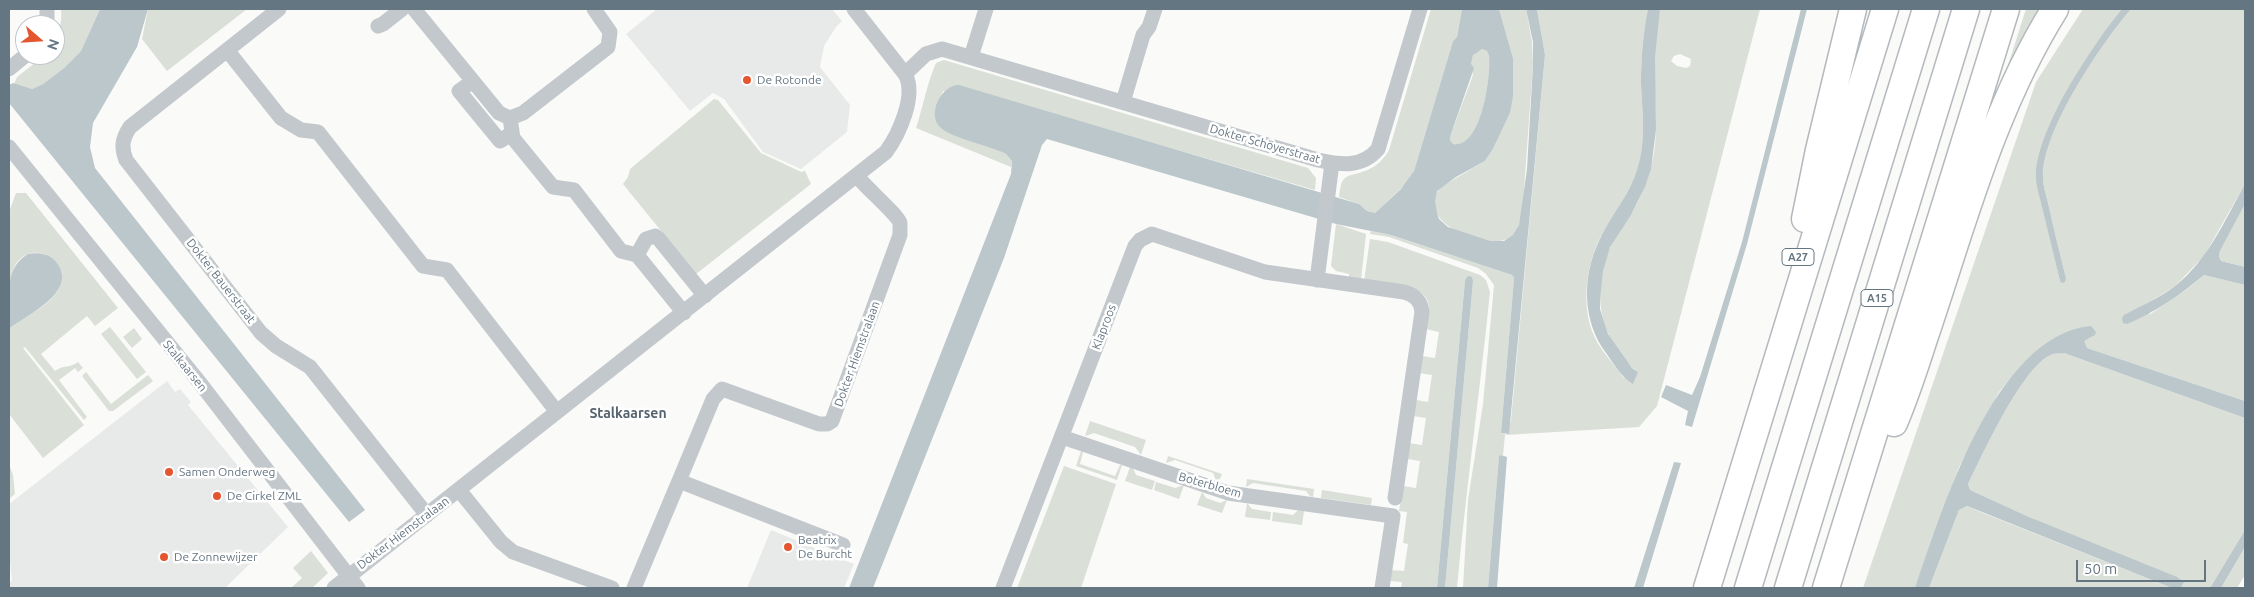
<!DOCTYPE html>
<html>
<head>
<meta charset="utf-8">
<style>
	body { margin:0 }
	#map { position:relative; width:2254px; height:597px; overflow:hidden; background:#fafaf8; font-family:Ubuntu,sans-serif }
	canvas { display:block }
	.frame { position:absolute; inset:0; border:10px solid #657683; pointer-events:none }
	.north { position:absolute; left:15px; top:15px; width:50px; height:50px; box-sizing:border-box; background:#fff; border:1px solid #c1c8cd; border-radius:50%; rotate:109deg; font-size:14px; font-weight:700; line-height:20px; text-align:center; color:#657683 }
	.north::after { content:''; display:block; margin:auto; width:18px; height:22px; background:#e4572e; clip-path:polygon(50% 0,100% 100%,50% 72%,0 100%) }
	.scale { position:absolute; left:2076px; top:560px; width:130px; height:22px; box-sizing:border-box; border:2px solid #657683; border-top:0; padding-left:6px; font-size:15px; line-height:18px; white-space:nowrap; color:#657683; -webkit-text-stroke:4px #fff; paint-order:stroke }
</style>
</head>
<body>
<div id="map">
<canvas width="2254" height="597"></canvas>
<div class="frame"></div>
<div class="north">N</div>
<div class="scale">50 m</div>
</div>
<script>
const g = document.querySelector('canvas').getContext('2d');
g.lineJoin = 'round';
function paint(path, color) {
  g.fillStyle = color;
  g.fill(path, 'evenodd');
}
function strokePath(path, color, width, dash) {
  g.strokeStyle = color;
  g.lineWidth = width;
  g.lineCap = dash ? 'butt' : 'round';
  g.setLineDash(dash || []);
  g.stroke(path);
}
function write(font, color, halo, rows, align = 'center') {
  g.font = font + ' Ubuntu,sans-serif';
  g.lineWidth = 5;
  g.setLineDash([]);
  g.textBaseline = 'middle';
  g.strokeStyle = halo;
  g.fillStyle = color;
  for (const [text, x, y, turn = 0] of rows) {
    g.save();
    g.translate(x, y);
    g.rotate((+turn || 0) * Math.PI / 180);
    g.textAlign = isNaN(turn) ? turn : align;
    if (halo) g.strokeText(text, 0, 0);
    g.fillText(text, 0, 0);
    g.restore();
  }
}
const built = new Path2D(`
	M657,9h175l10,12 -6,6 -12,19 -4,21 30,38 -3,27 -46,37 -38,-17 -39,-53 -11,-6 -23,18 -64,-77z
	M167,381l8,11 5,-3 11,13 -3,3 100,122 -63,61h-216v-5l3,-3 -3,-27v-49z
	M771,530l83,34 -10,24h-97z`);
const green = new Path2D(`
	M61,9h39l-19,42 -17,17 -21,16 -11,5 -18,-5 3,-7 28,-22h10c0,-16 8,-29 6,-46z
	M148,9h99l-80,62 -25,-32z
	M1431,9h31l-5,28 -4,4 -39,130 -5,10 -34,32 -8,-2 -8,-7 -20,-7c1,-6 1,-14 5,-18 3,-3 7,-4 11,-5 16,-4 25,-9 34,-24z
	M1499,9h27l6,33 1,22 -10,139c-2,11 -2,24 -10,32 -20,21 -104,-14 -72,-48l44,-26 8,-12 17,-36 3,-55z
	M1537,9h111c-5,24 -7,50 -7,75 1,23 4,46 0,69 -5,31 -21,52 -37,78 -17,27 -23,70 -12,100 6,17 21,32 32,47l14,-6c-38,-28 -49,-85 -27,-127 6,-11 14,-21 21,-32 11,-19 18,-38 22,-60 4,-25 1,-51 0,-76 0,-23 2,-46 6,-68h100l-103,397 -18,21 -134,8 -2,20 -4,1 -11,132h-25l5,-88 15,-96 11,-119 -8,-11 -8,-6 -89,-31 -19,-3 1,-3 20,4 121,40 2,3 -13,155 6,2 4,-15 34,-365zM1680,54l11,5 -1,7 -4,2 -9,-2 -6,-5 3,-5z
	M2026,9h23l-62,122z
	M2083,9h39l-29,39 -17,27 -32,66 -6,48 22,92 6,-3c-6,-24 -12,-47 -17,-71 -2,-10 -6,-20 -6,-30 -1,-46 58,-133 88,-168h114v175l-41,72 -29,30 -22,14 -4,15 37,-25 18,-15 41,10v116l-158,-53 -4,-7 12,-6 -73,29 -23,28 -40,75 -44,121h-52l173,-506z
	M1482,49l5,2 2,5c2,19 -7,94 -36,88l-3,-4 1,-6 22,-59 -2,-11 2,-9 5,-5z
	M944,60l364,108 8,10 -1,12 -199,-58 -173,-41 -8,20 22,25 36,11 13,7 6,7 -1,6 -95,-39c7,-21 11,-45 20,-65z
	M714,99l4,1 43,53 40,19 4,-1 6,13 -115,90 -73,-90 5,-7 2,-8z
	M16,193h10l92,115 -23,18 -8,-10 -46,38 14,17c7,-6 16,-3 23,-9l5,6 -5,4 -3,-4 -16,12 28,37 -3,3 -59,-73 -2,1 61,77 -41,33 -34,-44v-85c15,-13 36,-20 48,-37 17,-23 -16,-52 -37,-33 -7,6 -8,16 -11,24v-71z
	M2245,204v63l-24,-6 -2,-3 1,-7z
	M1336,224l30,10 -5,46 -12,-2v-4l-13,-3 -5,-5z
	M1370,239l18,3 92,33 6,5 4,12c-10,99 -24,197 -33,296h-12l28,-306 -5,-5 -3,3 -28,308h-36l1,-6 -13,-1 1,-11 14,1 4,-27 -5,-1 4,-31 -8,-1 4,-25 13,2 4,-27 -13,-2 2,-16 13,2 4,-27 -13,-2 3,-16 12,2 4,-27 -13,-2 3,-17 13,2 4,-26 -13,-3c1,-8 5,-19 2,-27 -6,-20 -46,-19 -64,-21z
	M110,327l36,45 -9,7 -36,-45z
	M134,328l8,11 -10,9 -9,-11z
	M2064,353l181,65v112l-35,58h-33l4,-1 -211,-97 -2,-6c14,-28 55,-120 85,-130 3,-1 8,0 11,-1z
	M86,372l25,32 37,-29 5,6 -40,30h-4l-27,-35z
	M1090,421l56,19 -5,15 -6,-8 -41,-14 -9,3z
	M1081,451l2,1 -3,12 35,12 5,-11h2l-5,15 -41,-14z
	M1168,456l54,18 -3,7 -3,-1 -3,-7 -38,-13 -9,3z
	M9,464l4,11 2,19 -6,5z
	M1064,466l52,18 -35,104h-64z
	M1130,467l3,1 3,7 19,6 -3,9 -27,-9z
	M1247,479l67,10 -1,8 -3,-1 -4,-5 -53,-8 -7,4z
	M1156,482l19,6 9,-3 -5,14 -25,-9z
	M1322,490l50,8 -1,7 -50,-7z
	M1202,492l4,6 14,5 7,-3 -5,13 -25,-8z
	M1247,503l5,6 19,3 -1,8 -25,-3z
	M1967,506l11,5 194,77h-243l30,-78z
	M1298,510l6,1 -2,14 -30,-4 1,-9 20,3z
	M2245,547v28l-8,13h-16z
	M311,551l17,22 -16,15h-21l11,-10 -9,-10z`);
const water = new Path2D(`
	M100,9h48l-11,38 -44,76 -3,24 5,21 270,342 -16,12 -340,-419v-18l4,-2 19,6 11,-5 21,-16 17,-17z
	M1462,9h37l14,49v38l-3,17 -17,36 -8,12 -29,16 -19,14 -2,10 2,12 2,6 9,8 42,14h14l9,-6 6,-10 8,-56 6,-104v-23l-7,-33h11l8,46 -36,379 -8,-1 13,-155 -2,-3 -121,-40 -55,-11 -289,-85 -5,6 -38,113 -131,330h-24l162,-414 1,-13 -6,-7c-17,-9 -52,-15 -65,-26 -15,-13 0,-43 18,-43l400,119 8,7 8,2 26,-24 13,-18 39,-130 4,-4zM1482,49l5,2 2,5c2,19 -7,93 -36,88l-3,-4 1,-6 23,-66 -3,-4 2,-9z
	M1648,9h12l-5,48 1,73 -5,39 -6,18 -14,28 -21,32 -7,24 -3,28v10l8,25 24,34 6,4 -5,12c-12,-7 -19,-20 -27,-31 -24,-32 -24,-77 -7,-112 16,-34 35,-48 42,-88 4,-23 1,-46 0,-69 0,-25 2,-51 7,-75z
	M1801,9h6l-60,235 -55,183 -7,-2 3,-14 -27,-14 5,-12 26,10 8,-18 42,-135z
	M2122,9h9c-30,35 -89,122 -88,168 0,10 4,20 6,30 5,24 11,47 17,71l-1,4 -3,1 -2,-2c-6,-25 -12,-49 -18,-74 -2,-10 -6,-20 -6,-30 -1,-46 57,-133 86,-168z
	M2245,184v20l-25,47 -1,6 2,4 24,6v18l-41,-10c-24,20 -48,37 -77,49l-4,-1 -1,-5 2,-3c17,-9 36,-17 51,-29 33,-26 50,-66 70,-102z
	M28,254c10,-2 22,0 28,8 24,30 -30,53 -47,67 0,-25 -7,-60 19,-75z
	M1468,276l4,1 1,5 -28,306h-8l28,-308z
	M2091,326l5,6 -1,3 -11,6 3,7 158,53v17l-181,-65c-3,1 -8,0 -11,1 -30,10 -71,102 -85,130l2,6 59,27 148,60 7,5 -3,5 -9,1 -205,-82 -8,4 -30,78h-14c27,-77 79,-253 176,-262z
	M1501,455l6,2 -10,131h-9l11,-132z
	M1674,462l7,1 -38,125h-9z
	M2245,530v17l-24,41h-11z`);
const minor = new Path2D(`
	M47,9v16
	M279,9l-149,118c-8,12 -9,20 -4,33l135,173 15,13 34,21 117,148
	M414,9l85,104 11,5 13,-5 85,-66 2,-15 -16,-23
	M378,26l5,-2 19,-15
	M227,50l54,68 20,12 17,2 105,134 24,4 110,142
	M971,57l15,-48
	M9,69l17,-14
	M905,74l21,-20 16,-5 376,111c23,5 44,8 60,-11l42,-140
	M473,81l-14,10 41,50 12,-8
	M1123,102l20,-67 6,-8 6,-18
	M510,118l3,20 40,49 21,3 47,61 16,4 47,58
	M9,147l191,236 158,205
	M637,255l9,-16 9,-3 3,2 47,58
	M1317,280l15,-117
	M1062,437l166,56 165,23 -11,72
	M679,481l34,-82 9,-10 97,35h8l5,-3 68,-186c0,-4 0,-9 0,-12 -3,-9 -35,-36 -43,-47
	M459,490l42,52 12,10 99,36
	M334,588l552,-436c13,-18 31,-57 19,-78l-51,-65
	M634,588l45,-107 164,64
	M1003,588l132,-342 5,-6 12,-6 113,38 139,20c11,3 17,9 18,20l-27,186`);
const motorway = new Path2D(`
	M1805,219l14,-69 34,-141
	M1894,423c13,-30 22,-60 32,-90 37,-110 67,-225 129,-324
	M1707,588l178,-579
	M1748,588l178,-579
	M1788,588l178,-579
	M1826,588l180,-579`);
const markers = [
	[747,80,5,"#e4572e"],
	[169,472,5,"#e4572e"],
	[217,496,5,"#e4572e"],
	[788,547,5,"#e4572e"],
	[164,557,5,"#e4572e"]
];
const shields = [
	[1798,257,32],
	[1877,298,32]
];
const shieldNames = [
	["A27",1798,257],
	["A15",1877,298]
];
const poiNames = [
	["De Rotonde",757,80],
	["Samen Onderweg",179,472],
	["De Cirkel ZML",227,496],
	["Beatrix",798,540],
	["De Burcht",798,554],
	["De Zonnewijzer",174,557]
];
const streetNames = [
	["Dokter Schöyerstraat",1265,144,16],
	["Dokter Bauerstraat",221,281,52],
	["Klaproos",1104,327,-69],
	["Dokter Hiemstralaan",857,354,-70],
	["Stalkaarsen",185,366,51],
	["Boterbloem",1210,485,16],
	["Dokter Hiemstralaan",403,533,-37]
];
const neighbourhoodNames = [
	["Stalkaarsen",628,413]
];
paint(built, '#e8e9e9');
paint(green, '#dadfd7');
paint(water, '#bbc7cb');
strokePath(motorway, '#b4b9bd', 29);
strokePath(minor, '#c3c8cc', 15);
strokePath(motorway, '#fff', 26);
for (const [x, y, r, color] of markers) {
  const dot = new Path2D();
  dot.arc(x, y, r, 0, 2 * Math.PI);
  g.fillStyle = color;
  g.fill(dot);
  strokePath(dot, '#fff', 2);
}
for (const [x, y, w] of shields) {
  const box = new Path2D();
  box.roundRect(x - w / 2, y - 8.5, w, 17, 4);
  g.fillStyle = '#fff';
  g.fill(box);
  strokePath(box, '#657683', 1);
}
write('bold 11px', '#657683', null, shieldNames);
write('12px', '#657683', '#fff', poiNames, 'left');
write('12px', '#657683', '#fff', streetNames);
write('bold 14px', '#57646e', '#fff', neighbourhoodNames);
</script>
</body>
</html>
